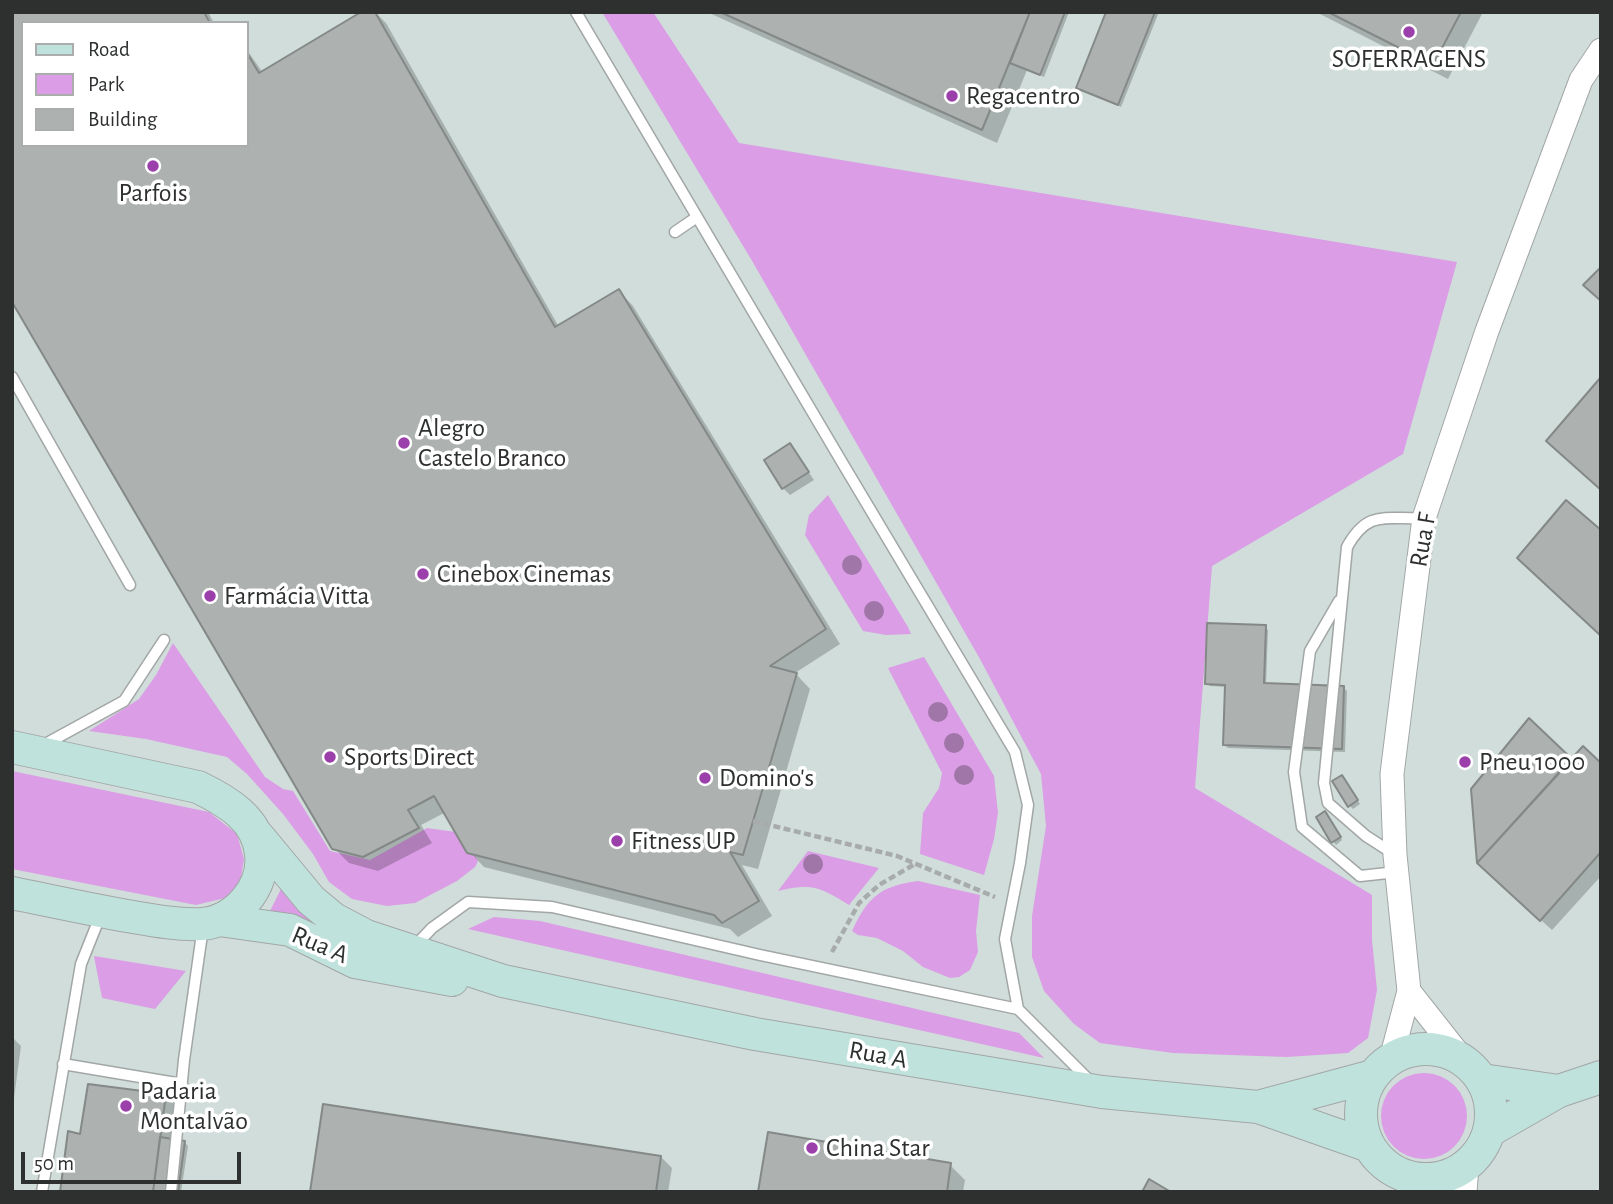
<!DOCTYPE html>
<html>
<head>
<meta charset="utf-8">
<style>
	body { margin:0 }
	#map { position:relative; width:1613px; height:1204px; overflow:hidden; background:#e3e8e7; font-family:"Alegreya Sans",sans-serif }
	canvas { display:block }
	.frame { position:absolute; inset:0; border:14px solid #2e3030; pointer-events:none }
	.legend { position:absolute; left:21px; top:21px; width:228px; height:126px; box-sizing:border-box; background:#fff; border:2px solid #abacac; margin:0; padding:9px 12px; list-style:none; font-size:21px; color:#2e3030 }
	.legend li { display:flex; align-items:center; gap:14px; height:35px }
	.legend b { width:35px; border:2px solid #abacac }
	.scale { position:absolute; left:21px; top:1152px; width:220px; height:32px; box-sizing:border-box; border:4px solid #2e3030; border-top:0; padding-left:9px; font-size:21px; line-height:24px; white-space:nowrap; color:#2e3030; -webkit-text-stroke:5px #fff; paint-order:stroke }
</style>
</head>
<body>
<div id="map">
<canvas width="1613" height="1204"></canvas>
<div class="frame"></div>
<ul class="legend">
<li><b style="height:9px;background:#c0e2dc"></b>Road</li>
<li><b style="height:19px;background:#db9de6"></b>Park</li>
<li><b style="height:19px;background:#adb2b1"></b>Building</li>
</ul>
<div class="scale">50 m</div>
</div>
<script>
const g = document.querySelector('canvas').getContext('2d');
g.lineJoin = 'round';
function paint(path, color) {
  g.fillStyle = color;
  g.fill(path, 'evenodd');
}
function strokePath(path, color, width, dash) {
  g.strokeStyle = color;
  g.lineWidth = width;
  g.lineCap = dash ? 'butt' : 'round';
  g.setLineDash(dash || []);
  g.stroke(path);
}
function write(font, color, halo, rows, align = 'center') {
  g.font = font + ' "Alegreya Sans",sans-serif';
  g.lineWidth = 7;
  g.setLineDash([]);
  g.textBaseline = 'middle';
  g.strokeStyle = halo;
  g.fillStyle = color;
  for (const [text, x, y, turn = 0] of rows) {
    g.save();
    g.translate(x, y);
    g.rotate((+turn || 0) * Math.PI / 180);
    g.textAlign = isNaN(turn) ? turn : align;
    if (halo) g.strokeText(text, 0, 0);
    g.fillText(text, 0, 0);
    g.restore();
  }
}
const built = new Path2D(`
	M12,12h1589v1180h-1589zM23,23h224v122h-224z`);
const green = new Path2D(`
	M602,12h51l86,131 718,119 -54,192 -191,112 -17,222 177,107v45l5,50 -9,48 -20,15 -61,4 -114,-4 -73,-10 -26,-19 -30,-33 -12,-34v-41l14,-90 -5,-52 -61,-115 -229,-400z
	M828,495l80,132 3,7 -25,1 -23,-4 -58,-96 4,-20z
	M173,643l92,134 18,12 10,2 37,60 40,9 57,-32 29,4 11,20 8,4 3,5 -3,6 -18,14 -42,22 -28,3 -35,-7 -23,-17 -16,-28 -30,-40 -36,-40 -20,-17 -81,-18 -57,-8 50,-32 17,-24z
	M924,657l70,119 4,37 -4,26 -10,36 -64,-21 3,-41 16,-25 3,-15 -54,-105z
	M12,771l197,41 28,22 7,25 -4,25 -15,14 -29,7 -184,-36z
	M808,851l71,17 -30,37c-29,-18 -37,-22 -71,-14z
	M918,881l62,14 -4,36 2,21 -8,18 -11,7 -9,1 -27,-11 -20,-16 -26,-13 -19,-3 -6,-4c16,-34 28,-45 66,-50z
	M283,885l42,43 -57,-13z
	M494,917l46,4 479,112 25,25 -576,-129z
	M94,956l92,15 -31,38 -53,-11z
	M1381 1116a43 43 0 1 1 86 0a43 43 0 1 1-86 0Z`);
const shadow = new Path2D(`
	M12,12h196l6,11h-191v122h224v-95l16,23 112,-61 11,11 173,304 60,-36 14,15 207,338 -45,29 15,16 -52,180 -16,-4 30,51 -34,21 -8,-8 -246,-62 -15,-16 -23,-39 -25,13 11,18 -54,28 -29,-8 -15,-15 -322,-549z
	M707,12h362l-25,65 -17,-7 -30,73z
	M1108,12h51l-38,95 -43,-19z
	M1316,12h167l-35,67z
	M790,445l24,35 -24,15 -7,-7z
	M1265,627l3,3 -2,55 78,3 3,3 -2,61 -117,-4 -3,-3 2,-58 -17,-1 -4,-3z
	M1601,765v111l-49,54 -62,-56z
	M1345,780l15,24 -7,5 -3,-3z
	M1328,816l14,24 -6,5 -3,-4z
	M12,1037l9,9 -9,67z
	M165,1095l14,15 -4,31 9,1 4,4 -7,46h-119l19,-56z
	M661,1157l11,11 -4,24h-356z
	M950,1165l15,15 -2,12h-203z`);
const building = new Path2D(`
	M12,12h192l6,11h-187v122h224v-92l12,20 102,-61h14l180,315 64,-38 207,340 -56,37 27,7 -54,182 -13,-3 29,49 -37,22 -8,-8 -247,-62 -33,-57 -26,14 11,18 -56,29 -31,-8 -320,-547z
	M720,12h310l-48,118z
	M1030,12h35l-25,63 -30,-12z
	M1106,12h49l-37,93 -42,-17z
	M1328,12h133l-28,53z
	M1601,267v34l-18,-16z
	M1601,377v113l-55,-49z
	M790,443l19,29 -27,17 -18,-29z
	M1566,500l35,30v106l-84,-78z
	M1207,623l59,2 -2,58 80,3 -2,63 -119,-4 2,-60 -20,-1z
	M1529,718l43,41 -95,104 -6,-74z
	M1583,746l18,17v89l-61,69 -63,-58z
	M1342,775l16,25 -10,7 -16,-26z
	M1325,811l16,26 -10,6 -15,-26z
	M88,1084l78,10 -13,98h-93l8,-61 12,3z
	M323,1104l338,52 -5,36h-346z
	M768,1132l183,31 -4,29h-189z
	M160,1137l25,4 -7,51h-25z
	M1149,1179l22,13h-29z`);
const path = new Path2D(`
	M753,821l144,35 98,41
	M832,952l27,-49 20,-18 36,-21`);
const lane = new Path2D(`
	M576,12l267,452 172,288 13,53 -8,58 -15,76 13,70
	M675,232l22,-15
	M12,377l118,208
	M1339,601l-29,50 -16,121 8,55 58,49 37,-4
	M40,747l84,-46 40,-61
	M1394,854l-28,-18 -38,-33 -4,-20 23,-236c21,-38 38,-27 77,-29
	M413,948l19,-20 36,-26 84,5 208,48 258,54 73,73
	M63,1064l119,20
	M42,1192l39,-228 20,-50
	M171,1192l13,-132 19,-133`);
const street = new Path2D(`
	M1409,991l56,71
	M1391,1059l18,-68 -14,-136 -3,-81 32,-256 63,-187 94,-251 20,-30
	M1403,1176l8,16
	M1465,1192l2,-27`);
const secondary = new Path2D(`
	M12,747l186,40c29,14 60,32 63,67 4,33 -25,67 -59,70 -23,1 -46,-3 -69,-7 -40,-7 -81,-16 -121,-24
	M258,836l53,64 23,19 32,17 137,45 252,53 347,58 156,15 111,39
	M219,920l71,10 65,32 97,18
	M1361 1114a65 65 0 1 1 130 0a65 65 0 1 1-130 0Z
	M1482,1080l77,11
	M1258,1107l115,-31
	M1489,1131l70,-40 42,-14`);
const trees = [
	[852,565],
	[874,611],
	[938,712],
	[954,743],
	[964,775],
	[813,864]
];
const markers = [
	[1409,32,7,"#9b40ab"],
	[952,96,7,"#9b40ab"],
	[153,166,7,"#9b40ab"],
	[404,443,7,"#9b40ab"],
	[423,574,7,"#9b40ab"],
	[210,596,7,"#9b40ab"],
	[330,757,7,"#9b40ab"],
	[1465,762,7,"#9b40ab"],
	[705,778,7,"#9b40ab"],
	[617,841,7,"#9b40ab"],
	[126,1106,7,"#9b40ab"],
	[812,1148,7,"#9b40ab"]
];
const poiNames = [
	["SOFERRAGENS",1409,59,"center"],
	["Regacentro",966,96],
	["Parfois",153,193,"center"],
	["Alegro",418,428],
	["Castelo Branco",418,458],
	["Cinebox Cinemas",437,574],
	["Farmácia Vitta",224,596],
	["Sports Direct",344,757],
	["Pneu 1000",1479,762],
	["Domino's",719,778],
	["Fitness UP",631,841],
	["Padaria",140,1091],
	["Montalvão",140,1121],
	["China Star",826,1148]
];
const streetNames = [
	["Rua F",1423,540,-80],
	["Rua A",320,945,23],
	["Rua A",878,1055,10]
];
paint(built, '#d0ddda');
paint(green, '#db9de6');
paint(shadow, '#0003');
paint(building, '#adb2b1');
strokePath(building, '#848987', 2);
strokePath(lane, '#a2a7a6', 13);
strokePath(street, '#a2a7a6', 25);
strokePath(secondary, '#a2a7a6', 34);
strokePath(path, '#a7abab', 4.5, [7, 3.5]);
strokePath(lane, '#fff', 10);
strokePath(street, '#fff', 23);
strokePath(secondary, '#c0e2dc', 32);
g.fillStyle = '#a076a9';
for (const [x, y] of trees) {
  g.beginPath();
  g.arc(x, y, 10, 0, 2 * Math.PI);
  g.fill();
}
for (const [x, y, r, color] of markers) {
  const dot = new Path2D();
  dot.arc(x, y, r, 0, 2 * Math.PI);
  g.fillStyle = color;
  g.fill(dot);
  strokePath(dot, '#fff', 2.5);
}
write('26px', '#2e3030', '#fff', poiNames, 'left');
write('26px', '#2e3030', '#fff', streetNames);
</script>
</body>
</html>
